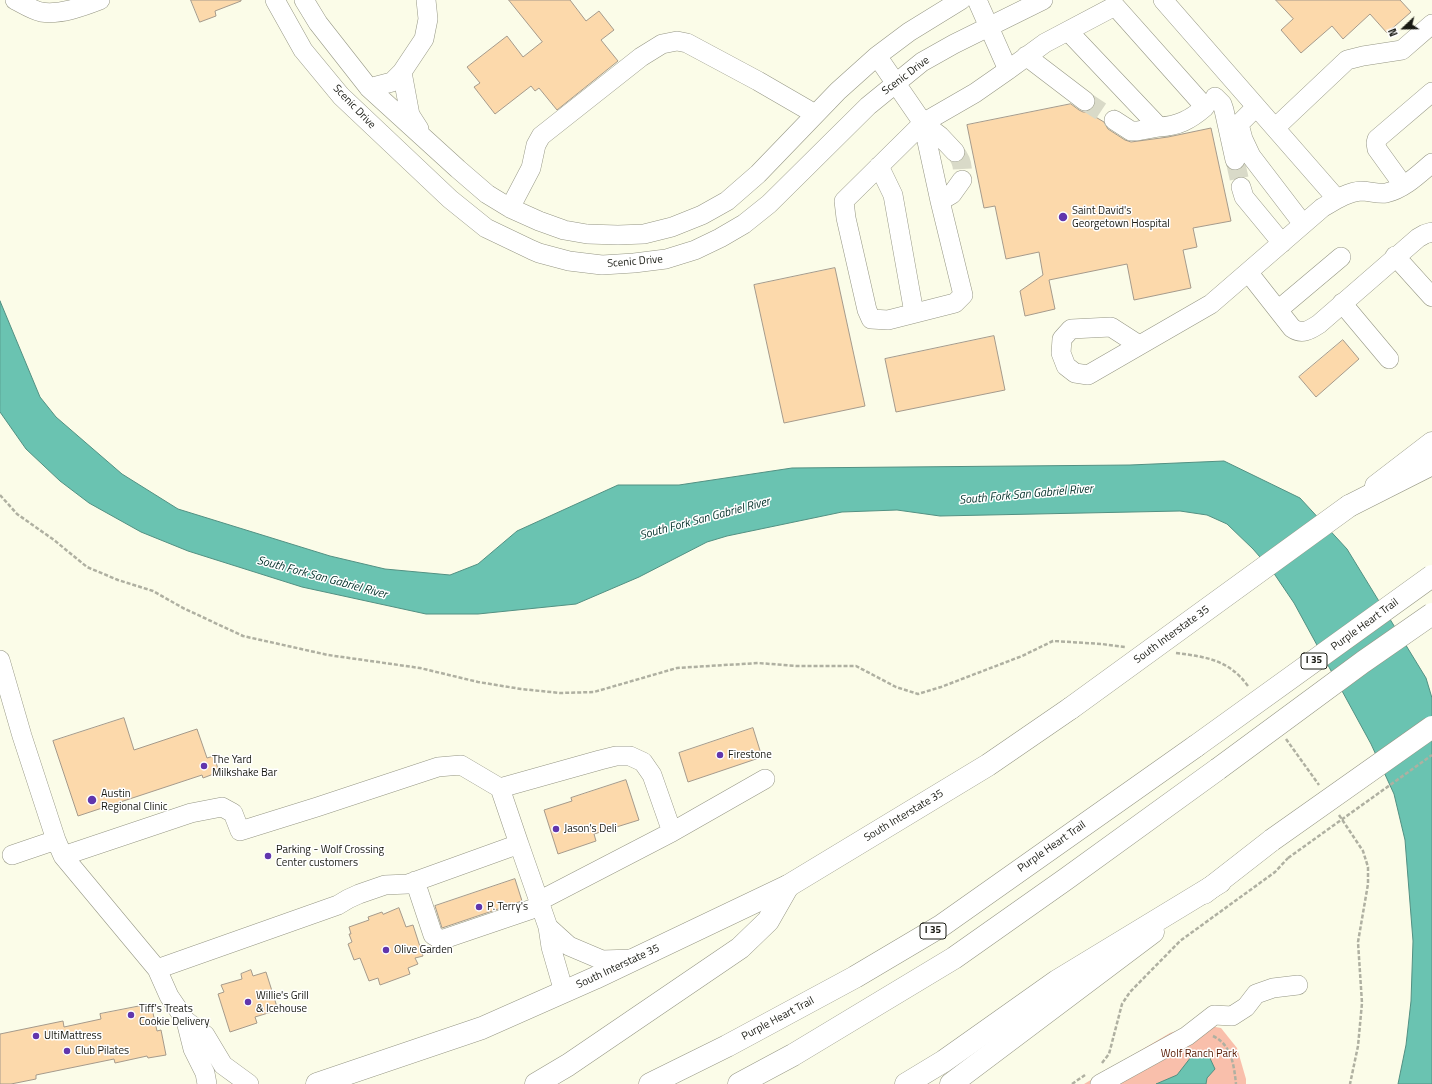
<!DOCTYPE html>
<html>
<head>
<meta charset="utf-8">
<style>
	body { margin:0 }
	#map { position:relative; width:1432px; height:1084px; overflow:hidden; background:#fbfce8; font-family:"Titillium Web",sans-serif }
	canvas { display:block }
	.north { position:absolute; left:1384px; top:8px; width:40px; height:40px; -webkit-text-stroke:3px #fff; paint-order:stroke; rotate:248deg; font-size:11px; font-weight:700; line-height:16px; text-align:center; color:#191a13 }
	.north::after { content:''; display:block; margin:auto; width:14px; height:18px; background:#191a13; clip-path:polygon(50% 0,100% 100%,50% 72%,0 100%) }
</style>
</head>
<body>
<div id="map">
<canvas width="1432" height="1084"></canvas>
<div class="north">N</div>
</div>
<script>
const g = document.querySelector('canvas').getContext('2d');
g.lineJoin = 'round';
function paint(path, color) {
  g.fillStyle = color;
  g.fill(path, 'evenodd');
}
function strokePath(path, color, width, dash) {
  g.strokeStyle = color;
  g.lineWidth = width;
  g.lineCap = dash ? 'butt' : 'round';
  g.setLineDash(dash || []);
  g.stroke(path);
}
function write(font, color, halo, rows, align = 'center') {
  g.font = font + ' "Titillium Web",sans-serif';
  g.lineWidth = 3;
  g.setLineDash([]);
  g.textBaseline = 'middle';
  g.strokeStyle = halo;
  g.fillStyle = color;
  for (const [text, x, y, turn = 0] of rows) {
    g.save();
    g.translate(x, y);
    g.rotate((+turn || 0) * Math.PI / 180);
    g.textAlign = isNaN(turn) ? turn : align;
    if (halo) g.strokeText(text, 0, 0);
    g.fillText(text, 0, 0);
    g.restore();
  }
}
const green = new Path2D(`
	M1198,1024l23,4 16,20 9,31v5h-162l86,-51z`);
const water = new Path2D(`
	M0,301l40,96 16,20 66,57 56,35 152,47 55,13 65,6 28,-11 39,-33 101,-46h61l113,-17 338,-3 94,-4 76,37 47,51 79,129 6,20v386h-34l8,-39 5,-44 2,-60 -8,-101 -11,-46 -23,-50 -77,-141 -21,-31 -20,-23 -26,-25 -20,-9 -27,-4 -240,5 -43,-6 -55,2 -115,24 -20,6 -68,35 -63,27 -98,10h-52l-124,-27 -114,-36 -47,-19 -52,-29 -29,-22 -34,-32 -26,-37z
	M1208,1054l7,15 -8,9 -1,6h-50l21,-9 14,-18z`);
const building = new Path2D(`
	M191,0h50v1l-26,10 1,5 -16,6z
	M509,0h61l16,21 13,-10 15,19 -13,10 17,21 -61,49 -18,-22 -4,3 -4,-5 -36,28 -21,-27 6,-4 -13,-16 40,-31 16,21 19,-15z
	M1276,0h124l11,12 -24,21 -17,-19 -27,25 -11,-13 -31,27 -20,-23 12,-11z
	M1071,104l8,6 4,2h4l17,10 4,7 17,11 6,2 37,-5 43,-9 20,93 -38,7 4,19 -14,3 8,38 -57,12 -7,-36 -78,16 6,29 -30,7 -5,-25 23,-16 -4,-23 -33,7 -11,-53 -11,2 -17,-83z
	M835,268l30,138 -81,17 -30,-138z
	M994,336l11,54 -109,22 -11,-53z
	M1343,340l16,19 -43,38 -17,-20z
	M124,718l10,32 63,-21 10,29 7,-2 5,16 -16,6 -1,-3 -124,41 -25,-75z
	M753,728l9,29 -74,25 -9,-29z
	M626,780l13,40 -45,14 2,7 -38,13 -14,-44 28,-9 -1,-3z
	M515,879l7,22 -80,27 -7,-22z
	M399,908l7,19 7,-2 10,31 -8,2 3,6 -10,4 2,6 -30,11 -2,-7 -9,3 -9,-23 -6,2 -6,-16 4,-2 -3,-8h2l-2,-7 20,-7 -1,-3 14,-5 1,2z
	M251,970l2,6 13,-4 12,38 -23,7 2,6 -27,9 -12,-38 6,-2 -3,-7 21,-6 -1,-5z
	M151,1004l6,27 4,-1 5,25 -18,3 -1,-2 -32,7 -1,-4 -78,16v4l-25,5h-11v-50l63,-13 1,6 37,-8 -1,-5z`);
const minorTunnel = new Path2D(`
	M1085,101l29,19
	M955,152c8,9 8,16 7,28
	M1235,160l6,27`);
const path = new Path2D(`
	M0,495l17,19 37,26 33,27 31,13 35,11 30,17 60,28 85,19 92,13 58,14 43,7 39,4 34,-1 83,-24 81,-5 39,3h59l40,21 22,7 23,-7 81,-31 31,-15 49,3 23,3
	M1176,653c31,4 53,7 72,33
	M1286,739l33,46
	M1339,815l24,36 5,16v17l-10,58 4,61 -4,43 -8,38
	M1213,1036c19,9 21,30 23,48
	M1102,1063l7,-9 13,-50 8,-12 50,-51 95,-69 13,-14
	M1072,1084l13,-9`);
const minor = new Path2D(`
	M15,0c8,4 17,10 26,12 19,3 41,-5 59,-12
	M275,0l28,50 38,46 109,103 36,29 46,22 7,3 30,8 33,4 32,-2 32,-4 29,-9 25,-12 24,-14 25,-20 99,-98 54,-44 32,-18 89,-44
	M304,0l14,23 51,65 89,81 29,25 23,14 29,13 25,9 23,4 31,1 26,-1 28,-7 30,-12 25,-14 31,-27 80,-83 39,-35 32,-24 52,-32
	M977,0l31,70
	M1163,0l174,199
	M877,56l46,67 -79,78 2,17 21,92 4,9 17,1 67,-17 8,-8 -23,-94 -17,-78
	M1026,56l59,45
	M402,72l8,43 9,14
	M369,88l23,-6 10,-10 22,-33 4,-20 -2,-19
	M1215,97l7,7 2,6 11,50
	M1256,107l-17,17 4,15 8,17 52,68
	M1114,120l17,11h6l22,-4
	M923,123l52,-30 33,-23 37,-27 70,-37 90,101c-15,13 -27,19 -46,20l-91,-96
	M923,123l17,13 15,16
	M1275,128l72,-68 16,-4 39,-6 30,-26
	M879,166l14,29 21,118
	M1403,185l-26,-36 -1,-6 1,-4 55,-47
	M1241,187l3,10 38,46
	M940,201l12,-7 10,-14
	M510,208l21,-40 5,-23 5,-9 100,-79 21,-13 15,-3 10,2 71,38 57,33
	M1395,256l37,41
	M1248,272l44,56c10,7 18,2 27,-4l99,-86 7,-4 7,-2
	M1342,303l47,56
	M1278,310l63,-53
	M1139,345l-28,-18 -40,2 -9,10 -1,14 5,13 9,7 13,2 123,-71 111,-96c12,-7 25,-16 39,-17 8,0 16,3 25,2 18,-4 33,-19 46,-30
	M0,660l22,76 34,104 7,16 94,113 12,27 17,25 7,28 12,24 2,11
	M500,788l100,-28 16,-4h14l13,6 9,13 20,57
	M519,844l29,83 3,20 13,45
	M12,855l44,-15
	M63,856l128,-43 31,-6 11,6 7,18 77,-24 121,-40 23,-2 39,23 19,56 -111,40 -23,1 -26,9 -11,5 -10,6 -181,64
	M415,881l18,54 8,5 100,-34
	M539,901l133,-69 93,-53
	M548,927l21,19 33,14 31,-1
	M186,1021l19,14 18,30 26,19
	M1100,1084l87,-48 27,-21 18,1 14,-9 10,-13 17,-6 25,-3`);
const major = new Path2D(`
	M1376,486l56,-43
	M1204,893l68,-53
	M317,1084l165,-56 113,-50 193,-92 200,-121 83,-57
	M951,1084l202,-152`);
const highway = new Path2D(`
	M1349,506l83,-42
	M536,1084l32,-19 172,-117 28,-27 20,-35
	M650,1084l77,-38 128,-69 86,-51 255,-180
	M739,1084l54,-29 161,-97 112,-79 152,-110
	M906,1084l38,-23 113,-80 163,-99`);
const pathBridge = new Path2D(`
	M1288,858l144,-103`);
const majorBridge = new Path2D(`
	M1071,708l278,-202
	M1272,840l160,-113`);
const highwayBridge = new Path2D(`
	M1196,746l236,-170
	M1218,769l145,-107 69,-48`);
const markers = [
	[1063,217,5,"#6136ad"],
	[720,755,4,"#6136ad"],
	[204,766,4,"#6136ad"],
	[92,800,5,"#6136ad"],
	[556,829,4,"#6136ad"],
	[268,856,4,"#6136ad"],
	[479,907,4,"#6136ad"],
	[386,950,4,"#6136ad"],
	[248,1002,4,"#6136ad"],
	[131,1015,4,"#6136ad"],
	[36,1036,4,"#6136ad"],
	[67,1051,4,"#6136ad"]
];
const shields = [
	[1314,661,26],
	[933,931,26]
];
const shieldNames = [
	["I 35",1314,661],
	["I 35",933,931]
];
const streetNames = [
	["Scenic Drive",906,76,-37],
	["Scenic Drive",354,107,46],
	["Scenic Drive",635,262,-5],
	["Purple Heart Trail",1365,625,-36],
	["South Interstate 35",1172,635,-36],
	["South Interstate 35",904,816,-31],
	["Purple Heart Trail",1052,847,-35],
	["South Interstate 35",618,967,-25],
	["Purple Heart Trail",778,1019,-28]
];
const poiNames = [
	["Saint David's",1072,211],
	["Georgetown Hospital",1072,224],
	["Firestone",728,755],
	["The Yard",212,760],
	["Milkshake Bar",212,773],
	["Austin",101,794],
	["Regional Clinic",101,807],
	["Jason's Deli",564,829],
	["Parking - Wolf Crossing",276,850],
	["Center customers",276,863],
	["P. Terry's",487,907],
	["Olive Garden",394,950],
	["Willie's Grill",256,996],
	["& Icehouse",256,1009],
	["Tiff's Treats",139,1009],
	["Cookie Delivery",139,1022],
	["UltiMattress",44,1036],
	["Club Pilates",75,1051]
];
const parkNames = [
	["Wolf Ranch Park",1199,1054]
];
const waterNames = [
	["South Fork San Gabriel River",1026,495,-5],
	["South Fork San Gabriel River",705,519,-15],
	["South Fork San Gabriel River",322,578,15]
];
paint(green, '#f9bfab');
paint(water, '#6ac3b1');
strokePath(water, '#529082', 1);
paint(building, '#fcd9ab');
strokePath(building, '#a59a8b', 1);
strokePath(minorTunnel, '#d9dac8', 19, [19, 10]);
strokePath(minor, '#959684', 20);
strokePath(major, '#959684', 23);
strokePath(highway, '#959684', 23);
strokePath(path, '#afb0a1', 2.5, [4, 2]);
strokePath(minor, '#fff', 19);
strokePath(major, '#fff', 22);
strokePath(highway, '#fff', 22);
strokePath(majorBridge, '#959684', 23, []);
strokePath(highwayBridge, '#959684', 23, []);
strokePath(pathBridge, '#afb0a1', 2.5, [4, 2]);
strokePath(majorBridge, '#fff', 22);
strokePath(highwayBridge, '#fff', 22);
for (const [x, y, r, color] of markers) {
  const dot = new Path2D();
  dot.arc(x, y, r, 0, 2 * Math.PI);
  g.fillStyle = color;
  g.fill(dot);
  strokePath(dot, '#fff', 1.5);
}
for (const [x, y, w] of shields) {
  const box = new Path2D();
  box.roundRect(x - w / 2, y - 8, w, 16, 3);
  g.fillStyle = '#fff';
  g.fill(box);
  strokePath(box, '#191a13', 1);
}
write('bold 10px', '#191a13', null, shieldNames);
write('11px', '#191a13', '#fff', streetNames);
write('11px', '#191a13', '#fff', poiNames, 'left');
write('11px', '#571a02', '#fff', parkNames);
write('italic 12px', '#04312a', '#fff', waterNames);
</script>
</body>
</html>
